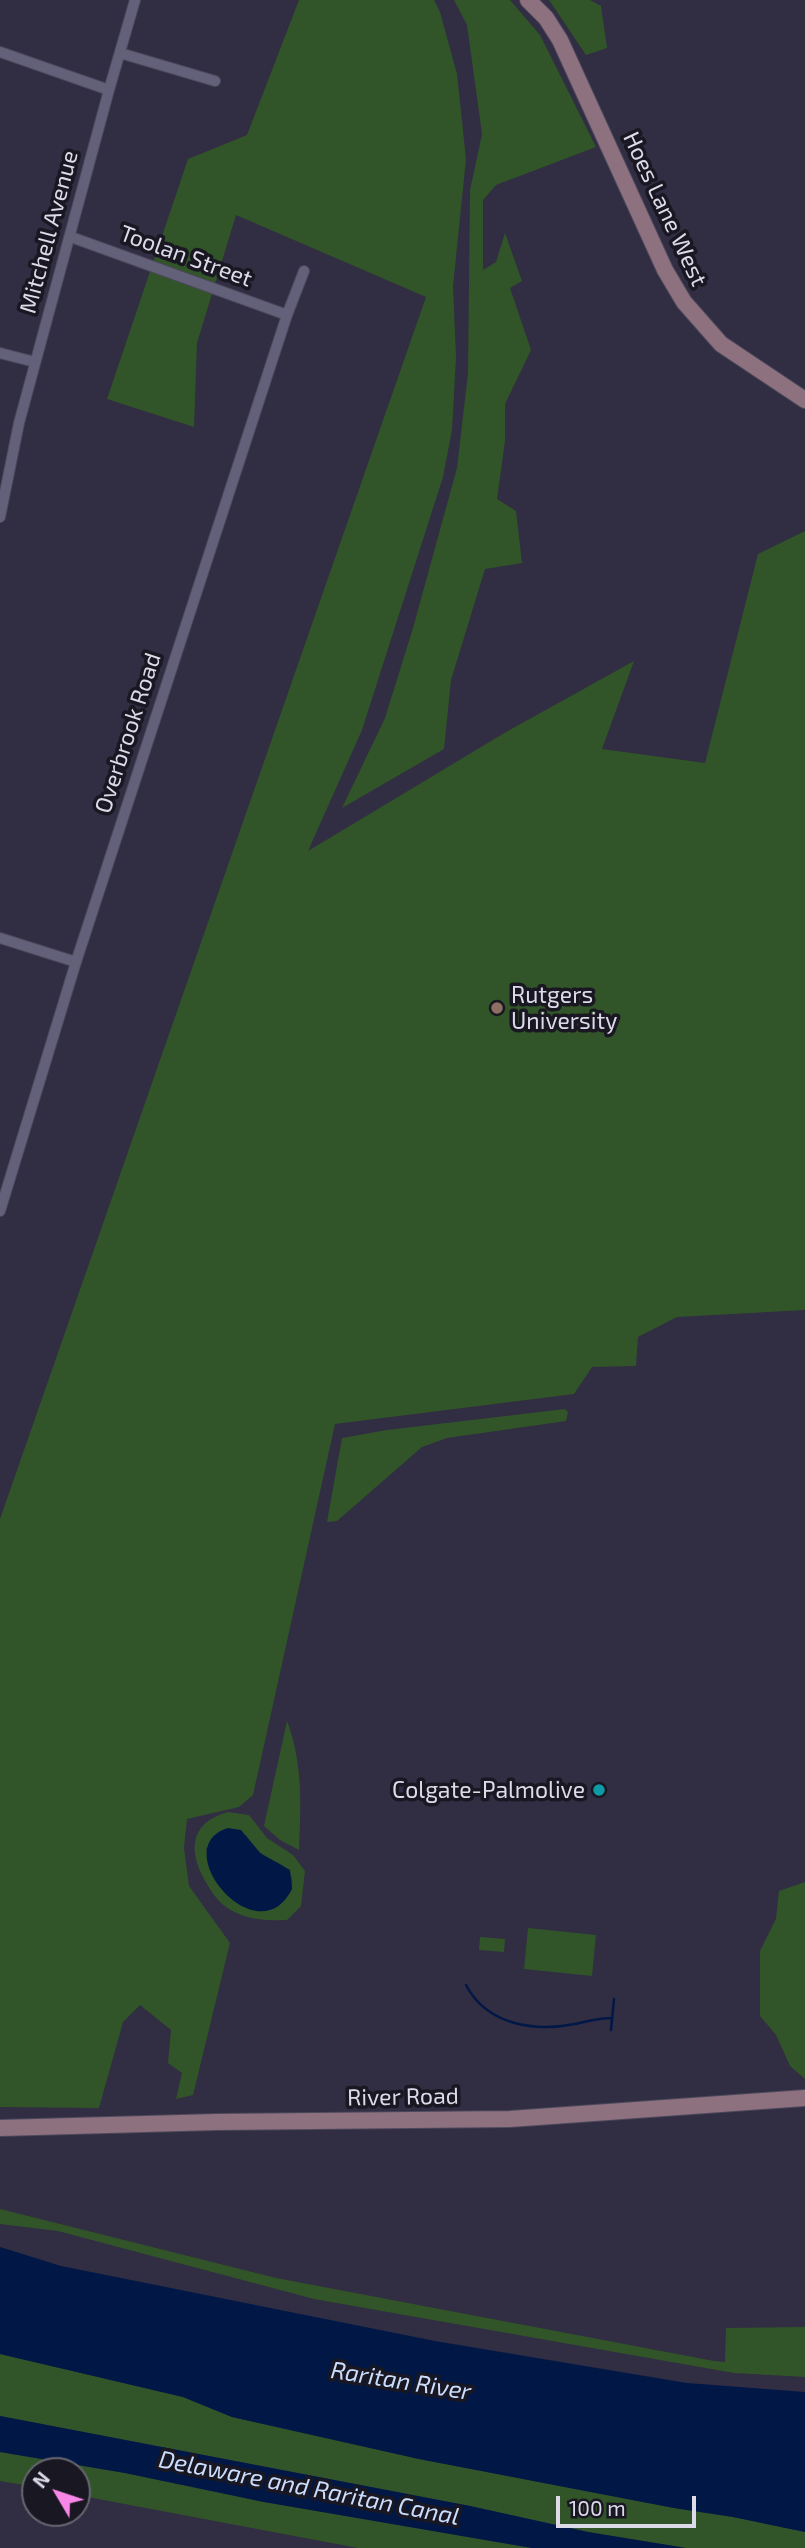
<!DOCTYPE html>
<html>
<head>
<meta charset="utf-8">
<style>
	body { margin:0 }
	#map { position:relative; width:805px; height:2548px; overflow:hidden; background:#312d43; font-family:"Exo 2",sans-serif }
	canvas { display:block }
	.north { position:absolute; left:21px; top:2457px; width:70px; height:70px; box-sizing:border-box; background:#191721; border:2px solid #676571; border-radius:50%; rotate:309deg; font-size:19px; font-weight:700; line-height:28px; text-align:center; color:#dddbea }
	.north::after { content:''; display:block; margin:auto; width:24px; height:32px; background:#fa87e7; clip-path:polygon(50% 0,100% 100%,50% 72%,0 100%) }
	.scale { position:absolute; left:556px; top:2496px; width:140px; height:32px; box-sizing:border-box; border:4px solid #dddbea; border-top:0; padding-left:9px; font-size:21px; line-height:24px; white-space:nowrap; color:#dddbea; -webkit-text-stroke:5px #191721; paint-order:stroke }
</style>
</head>
<body>
<div id="map">
<canvas width="805" height="2548"></canvas>
<div class="north">N</div>
<div class="scale">100 m</div>
</div>
<script>
const g = document.querySelector('canvas').getContext('2d');
g.lineJoin = 'round';
function paint(path, color) {
  g.fillStyle = color;
  g.fill(path, 'evenodd');
}
function strokePath(path, color, width, dash) {
  g.strokeStyle = color;
  g.lineWidth = width;
  g.lineCap = dash ? 'butt' : 'round';
  g.setLineDash(dash || []);
  g.stroke(path);
}
function write(font, color, halo, rows, align = 'center') {
  g.font = font + ' "Exo 2",sans-serif';
  g.lineWidth = 7;
  g.setLineDash([]);
  g.textBaseline = 'middle';
  g.strokeStyle = halo;
  g.fillStyle = color;
  for (const [text, x, y, turn = 0] of rows) {
    g.save();
    g.translate(x, y);
    g.rotate((+turn || 0) * Math.PI / 180);
    g.textAlign = isNaN(turn) ? turn : align;
    if (halo) g.strokeText(text, 0, 0);
    g.fillText(text, 0, 0);
    g.restore();
  }
}
const green = new Path2D(`
	M299,0h135l6,12 17,62 9,85 -13,127 3,71 -4,73 -9,47 -81,253 -54,121 198,-119 128,-71 -32,88 103,14 53,-209 47,-23v779l-128,7 -39,20 -2,29 -44,1 -18,27 -239,30 -82,371 -14,12 -52,12 -3,29 5,38 41,57 -37,152 -17,4 6,-26 -14,-10 3,-33 -31,-25 -17,17 -24,86 -99,-1v-588l426,-1222 -190,-82 -39,128 -3,84 -87,-28 81,-240 59,-24z
	M454,0h56l30,35 56,112 -100,38 -13,15v70l13,-8 9,-29 17,48 -12,7 21,62 -26,54v37l-8,58 19,12 6,52 -37,6 -34,111 -7,69 -102,59 43,-90 28,-90 44,-160 11,-95 2,-183 12,-56 -15,-109z
	M549,0h41l11,6 6,42 -21,7z
	M565,1409l3,3 -2,9 -119,17 -25,9 -85,74 -10,1 15,-84 45,-8z
	M287,1721c16,42 14,84 12,129l-19,-10 -16,-14z
	M228,1812l21,3 18,23 26,17 12,16 -4,35 -14,14c-21,1 -40,0 -58,-11 -9,-5 -17,-16 -22,-25 -19,-31 -19,-61 21,-72zM246,1835c5,7 11,15 18,21 6,4 13,5 19,10 19,15 6,34 -11,43l-24,-1 -36,-34 -6,-26z
	M805,1882v197l-15,-13 -14,-31 -16,-19v-65l16,-32 3,-28z
	M528,1928l68,7 -4,41 -68,-7z
	M480,1937l25,2 -1,13 -25,-2z
	M0,2209l276,69 438,83 11,1 1,-34 79,-1v50l-71,-4 -420,-74 -256,-68 -58,-7z
	M0,2354l183,43 49,20 187,42 255,49 59,9 72,15v16h-119l-98,-16 -118,-26 -470,-90z
	M0,2452l125,21 139,29 268,46h-174l-281,-53v-24h-42v16l-35,-6z`);
const water = new Path2D(`
	M228,1828l13,2 19,23 30,17 2,19c-34,69 -127,-42 -64,-61z
	M0,2247l61,19 374,75 252,42 118,9v140l-72,-15 -59,-9 -255,-49 -187,-42 -49,-20 -183,-43z
	M0,2416l470,90 118,26 98,16h-154l-268,-46 -139,-29 -125,-21z`);
const stream = new Path2D(`
	M466,1985c21,40 68,47 109,39 13,-3 24,-6 37,-6
	M611,2030l3,-31`);
const street = new Path2D(`
	M0,52l109,38
	M120,53l95,28
	M71,237l216,78
	M0,353l35,9
	M0,517l19,-94 90,-333 26,-90
	M0,938l76,24
	M0,1211l76,-249 211,-647 17,-44`);
const secondary = new Path2D(`
	M528,0l18,18 14,22 105,230 19,32 37,42 84,56
	M0,2128l217,-6 293,-3 295,-21`);
const markers = [
	[497,1008,7,"#8d6e63"],
	[599,1790,7,"#0f9aa8"]
];
const streetNames = [
	["Hoes Lane West",665,209,65],
	["Mitchell Avenue",49,232,-75],
	["Toolan Street",186,256,20],
	["Overbrook Road",128,733,-72],
	["River Road",403,2097,-1]
];
const poiNames = [
	["Rutgers",511,995],
	["University",511,1021],
	["Colgate-Palmolive",585,1790,"right"]
];
const waterNames = [
	["Raritan River",401,2381,9],
	["Delaware and Raritan Canal",309,2488,11]
];
paint(green, '#315528');
paint(water, '#011847');
strokePath(stream, '#011847', 2.5);
strokePath(street, '#4c485b', 12);
strokePath(secondary, '#4c485b', 18);
strokePath(street, '#636079', 10);
strokePath(secondary, '#8d717f', 16);
for (const [x, y, r, color] of markers) {
  const dot = new Path2D();
  dot.arc(x, y, r, 0, 2 * Math.PI);
  g.fillStyle = color;
  g.fill(dot);
  strokePath(dot, '#191721', 2.5);
}
write('23px', '#dddbea', '#191721', streetNames);
write('23px', '#dddbea', '#191721', poiNames, 'left');
write('italic 24px', '#cbddfe', '#191721', waterNames);
</script>
</body>
</html>
